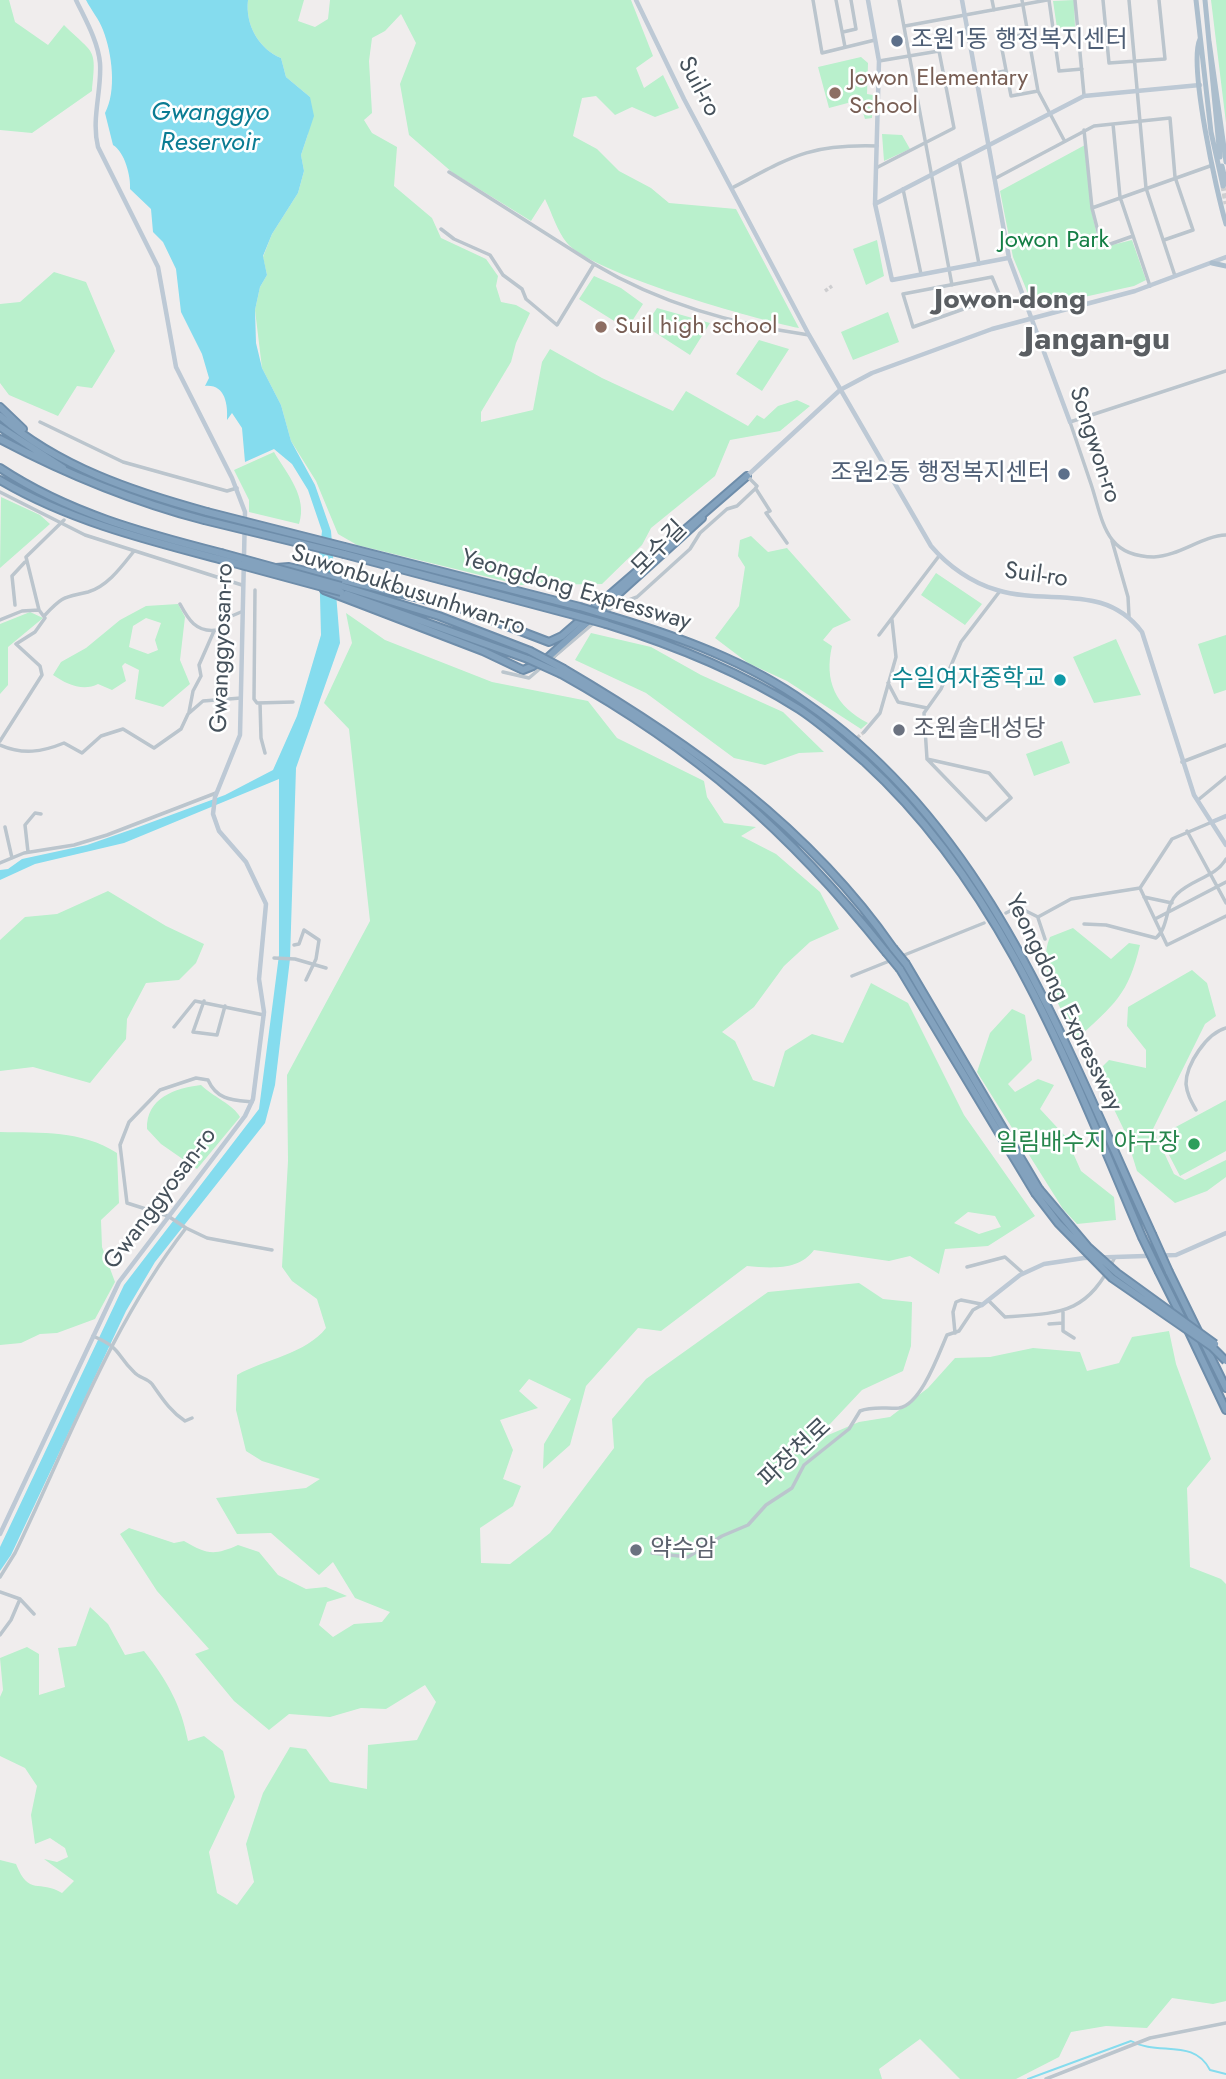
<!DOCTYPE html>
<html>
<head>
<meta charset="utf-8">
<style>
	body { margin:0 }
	canvas { display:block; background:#f0eded }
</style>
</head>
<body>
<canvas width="1226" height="2079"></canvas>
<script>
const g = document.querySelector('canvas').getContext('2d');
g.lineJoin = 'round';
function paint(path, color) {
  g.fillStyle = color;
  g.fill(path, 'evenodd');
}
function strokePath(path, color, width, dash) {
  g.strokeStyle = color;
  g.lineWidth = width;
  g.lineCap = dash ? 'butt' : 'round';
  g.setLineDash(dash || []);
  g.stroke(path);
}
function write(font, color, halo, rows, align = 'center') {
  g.font = font + ' Jost,"Noto Sans KR",sans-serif';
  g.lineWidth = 5;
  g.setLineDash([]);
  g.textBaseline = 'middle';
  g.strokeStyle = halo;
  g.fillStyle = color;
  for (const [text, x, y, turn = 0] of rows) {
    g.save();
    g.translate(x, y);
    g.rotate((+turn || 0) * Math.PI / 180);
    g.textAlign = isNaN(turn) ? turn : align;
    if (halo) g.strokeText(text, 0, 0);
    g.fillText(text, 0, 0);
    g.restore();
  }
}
const green = new Path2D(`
	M0,0h9l6,22 33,23 16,-20c30,30 33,21 28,66l-60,42 -32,-3z
	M248,0h56l-6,21 17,6 13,-8 2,-19h301l22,56 -17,12 8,20 19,-13 16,33 -24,9 -23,-10 -17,8 -19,-19 -14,2 -9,38 24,13 22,22 32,17 18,15 67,6 63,119c-42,-8 -208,-55 -232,-85 -10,-12 -15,-30 -22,-44l-14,22 -78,-48 -44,-38 -9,-51 16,-41 -15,-29 -16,17 -13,7 -3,23 3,52 -8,7 8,13 25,14 -3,39 38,32 9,20 45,21 12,17 -2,10 5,16 15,3 14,8 -14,30 -5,19 -30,50v10l52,-12 9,-48 8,-13 52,29 71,33 13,-20 62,35 9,-11 7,4 14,-13 19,-6 13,6 -30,25 -50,9 -15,36 -64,52 -9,17 -40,39 -81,1 -164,-40 -19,-11 -22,-53 -25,-40 -10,-36 -19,-37 -7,-58 5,-23 7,-12 -4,-18 9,-23 26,-41 6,-22 -3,-16 7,-21 2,-37 -24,-20 -5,-19c-22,-9 -36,-33 -33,-58z
	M1074,0l1,27 -18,1 -4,-27z
	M1211,0h15v123z
	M861,57l7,6 -1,31 6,1 -1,23 -7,1 -6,-19 -30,8 -11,-41z
	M882,134l20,1 8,14 -26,12z
	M1085,145l6,64 9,39 32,-8 14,40 -12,6 -100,22 -21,-51 -13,-66z
	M877,240l7,36 -18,9 -13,-36z
	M54,272l32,10 29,69 -23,37 -15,-2 -19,30 -49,-21 -9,-12v-79l20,-2z
	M594,276l27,12 22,16 -16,25 -48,-30z
	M657,308l53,15 -20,32 -45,-29z
	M888,312l11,30 -46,18 -12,-28z
	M759,340l30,9 -27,42 -26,-17z
	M274,452c13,22 34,45 25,72l-50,-12v-12l-15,-30z
	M1,497l39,18 10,9 -50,44z
	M751,536l17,16 19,-4 64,72 -18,8 -10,12 9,6c-8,35 3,60 36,77l-7,6 -74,-48 -39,-18 -33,-25 24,-32 6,-39 -7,-11 2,-16z
	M936,573l46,31 -17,21 -44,-30z
	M178,604l7,13 -5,43 10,24 -27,23 -28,-8 4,-29 -14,-7 -3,3 4,15 -14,9 -14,-6c-15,8 -32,0 -45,-9l8,-13 25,-14 34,-28 26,-14zM146,618l15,5 -6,17 3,10 -10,4 -19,-7 4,-21z
	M30,612l13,6 -35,29v38l-8,9v-70z
	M346,613l39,27 107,42 96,19 29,37 87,43 3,16 17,26 32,4 -15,9 35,18 44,38 19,37 -29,13 -26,24 -30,41 -32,25 13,9 18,39 21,7 11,-36 27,-17 31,9 28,-60 37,20 56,112 71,101 -47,30 -43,3 -6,25 -29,-18 -21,5 -75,-11c-15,21 -44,18 -67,16l-86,65 -23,-3 -52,58 -16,59 -27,24 1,-25 27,-45 -42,-20 -10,12 19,17 -38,12 13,30 -10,29 18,7 -8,20 -33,22 1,35 29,1 40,-31 64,-85 -2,-29 34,-40 122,-87 91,-9 24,16 29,3 -1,44 -8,25 -41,19 -48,51 45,-19 31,-5 38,-29 27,-30 35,-1 43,-9 47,4 7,19 32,-8 13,-26 37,-6 7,33 35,95 -24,29 3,79 31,12 5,5v417l-13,3 -41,-6 -25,30 -41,-2 -35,6 -12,25 -43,22h-56l-40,-40 -41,30 3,10h-882v-219l16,4c13,33 23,15 46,29l12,-12 -30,-22 13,3 11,-5 -3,-9 -15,-10 -15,6 -4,-29 6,-29 -12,-18 -25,-12v-59l3,-7 -3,-32 27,-11 12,7v41l26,-8 -7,-39 18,-2 14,-39 18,17 17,31 19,-4c23,29 37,54 44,90l16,-5 19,15 12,46 -26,55 8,41 20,12 17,-23 -8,-38 17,-51 27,-46 16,2 24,33 37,7 1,-44 49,-5 19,-38 -11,-17 -39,24 -25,-1 -31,9 -41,-3 -20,16 -35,-29 -39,-47 14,-5 -52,-58 -37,-57 9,-6 45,15 10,-2c22,13 30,15 54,4l21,7 19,23 28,14 20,-2 21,9 -20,6 -8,23 14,12 21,-13 28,-2 8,-10 -35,-14 -22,-36 -14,13 -48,-42 -34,1 -21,-36 90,-10 14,-9 -58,-18 -16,-10 -10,-41 1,-35c28,-16 69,-21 89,-47l-9,-29 -25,-18 -10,-14 6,-106 -1,-86 83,-154 -21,-192 -25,-26 28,-60zM968,1212l27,4 6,11 -22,7 -25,-11z
	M591,633l60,14 50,28 82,37 41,40 -25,1 -34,12 -31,-7 -88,-65 -71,-33z
	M1226,635v55l-12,4 -16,-50z
	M1116,639l25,56 -47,8 -21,-46z
	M1062,741l8,22 -36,13 -8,-22z
	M108,891l58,35 38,18 -8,19 -17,17 -33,3 -19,36 -1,20 -36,44 -57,-16 -33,4v-131l25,-23 32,-3z
	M1073,928l38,31 18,-16 11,2c-12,51 -26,59 -63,94 -16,-28 -41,-71 -27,-102z
	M1192,970l15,13 9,33 -11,8 -52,105 21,45 11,6 41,-20v17l-19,14 -32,12 -38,-32 -12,-39 -32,-66 8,2 8,-8 37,8v-18l-19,-24 1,-19z
	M1012,1009l13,6 7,45 -24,24 7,8 23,-13 16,6 -14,24 26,28 15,34 33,26 2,23 -39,4 -14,-15 -86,-137 13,-39z
	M201,1085c11,11 33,20 39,32l-43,52 -36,-25 -14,-15c-1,-31 28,-41 54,-44z
	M1226,1100v51l-46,25 -21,-40z
	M0,1132c42,1 81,-2 117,21l2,50 -18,17 1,27 13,35 -20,37 -38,14 -17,1 -19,9 -21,2z`);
const water = new Path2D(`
	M86,0h162c-3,25 11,49 33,58l5,19 24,20 4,19 -13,39 3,16 -6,22 -26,41 -9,22 4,19 -7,12 -5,23 1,33 6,25 19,37 10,36 24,44 16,46 9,112 -44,125 -6,191 -15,126 -10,38 -110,139 -29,49 -115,244 -11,16v-24l124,-262 135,-176 20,-154v-176l-155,64 -89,21 -35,16v-10l8,-1 14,-10 65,-14 46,-16 92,-34 48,-25 24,-54 24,-81 -2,-78 3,-26 -14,-41 -16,-26 -18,-15 -29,13 -3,-34 -10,-15 -5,7c1,-16 -2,-36 -22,-34l4,-8 -7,-24 -21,-42 -5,-43 -13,-27 -10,-10 -2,-23 -21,-20c1,-12 -5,-37 -17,-44l-8,-32c12,-22 7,-60 -2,-83 -4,-11 -12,-20 -17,-30z`);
const stream = new Path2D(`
	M1028,2079l103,-38c27,15 63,-3 79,29l16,4`);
const streetTunnel = new Path2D(`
	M825,291l7,-5
	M853,741l11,-9`);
const primaryTunnel = new Path2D(`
	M1223,186l3,18`);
const street = new Path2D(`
	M813,0l9,53 53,-13
	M836,0l9,47
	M899,0l53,285
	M992,0l2,10
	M1022,0l16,91 26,49
	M1049,0l10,71 23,-2
	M1075,0l9,95
	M1103,0l6,63 56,-4 -6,-59
	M1129,0l17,188 29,88
	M905,26l142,-26
	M843,32l13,-3 -5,-29
	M1027,34l-27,5 11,57 27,-5
	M945,82l60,-11
	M1113,124l7,73 30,89
	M1084,130l8,78 10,39 31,-11
	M959,160l20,104
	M876,168l78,-40 -15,-77 -60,10
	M449,172l145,92
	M996,178l98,-52 76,-8 5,59 18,53 -29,10
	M732,188c59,-31 76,-44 145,-42
	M903,189l18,85
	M1092,208l118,-42
	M441,229l13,10 36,16 13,20 19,14 4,10 31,26 37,-61c67,40 139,60 215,71
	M992,277l8,19 -87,31 -10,-33z
	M1226,371l-156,51c7,21 14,41 21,62 12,36 13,73 63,73 25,-1 48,-21 72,-22
	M40,422l83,40 104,29 10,-3
	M756,489l14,22 -4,2 21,30
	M0,492l85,43 157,50
	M1112,541l16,56 1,19
	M255,590l-1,109 3,4 36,-1
	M180,604c8,15 16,29 37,26l10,-12 14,-6
	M15,605l-3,-29 13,-14
	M45,615c19,-20 19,-17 43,-23 20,-6 34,-26 46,-41
	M0,620l22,-9 17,-1
	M879,635l60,-79
	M503,672l26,6 86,-73 22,-8 53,-48 10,-16 27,-24 10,-3 18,-17 2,-3 -10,-10
	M888,683l10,19 29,6
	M260,703l1,35 4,15
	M189,712l4,-21 8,-15 -2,-11 15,-34
	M864,732l16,-19 16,-56 -4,-37
	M0,741l42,-66 -2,-9 -24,-22 19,-12 10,-14 -6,-8 -13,-53 38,-37
	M0,745c23,10 42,7 64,-2l18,10 19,-17 22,-7 31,19 27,-19 7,-15 15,-13 38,-3
	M927,759l62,14 22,25 -25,22 -59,-61 -3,-46 17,-24 20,-47 39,-51
	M1182,762l44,-17
	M1198,800l28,-23
	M5,827l7,31
	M1187,831l39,72
	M28,852l-3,-27 10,-12 6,1
	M0,863l24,-10 50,-8 33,-10 109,-42
	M1140,888l27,57 59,-29
	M1144,897l28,6
	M1006,913l12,-6 20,10 33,-18 69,-11 32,-49 40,-17
	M1038,918l7,21
	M1155,919l71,-37
	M1084,924l22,1 50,13c13,-11 9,-33 21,-44 15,-15 39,-17 49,-35
	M294,945l5,-1 5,-14 15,10 -3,19 -10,21
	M274,958l21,1 31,9
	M852,976l132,-53
	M204,1001l-11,31 24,3 8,-29
	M174,1027l21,-26 69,14
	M1196,1110c-5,-9 -9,-16 -10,-26 0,-20 21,-51 40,-56
	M186,1228l21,10 65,12
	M967,1267l38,-10 18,16
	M988,1300l17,17c58,-4 82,-3 110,-60
	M1063,1312v19l11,7
	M1049,1324l14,-1
	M955,1333l-2,-21 3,-10 5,-2 20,4
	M93,1336c30,13 22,18 41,36 5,6 13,6 18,12 10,14 18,27 33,37l7,-3
	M652,1553l36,4 34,-21 26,-11 18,-20 26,-17 12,-23 45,-36 11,-18c13,-5 26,-2 39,-3 22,-3 40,-55 48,-73l12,-4 14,-21 9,-5
	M0,1577l15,-24c53,-110 96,-228 171,-325l-18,-12 -41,-13 -7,-58 9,-23 31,-32 36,-12 12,2c9,20 24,20 44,22
	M0,1592l20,7 14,15
	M0,1635l11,-15 9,-21
	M1046,2079l104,-41 76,-15`);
const secondary = new Path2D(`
	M636,0l48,99 125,236 122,211c17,20 41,37 66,44 52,16 107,-8 145,42l52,163 32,50
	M868,0l11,61 -4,143 17,76 116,-22
	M962,0l47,258 61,164
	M875,204l209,-108 116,-11
	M747,476l93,-86 32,-17 120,-44 143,-38 91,-34
	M1212,822l14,-6
	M982,1305l38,-30 24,-11 40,-6 92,-3 50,-22
	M0,1534l119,-252 126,-166 8,-17 11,-87 -5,-33 7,-75 -20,-42 -27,-31 -6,-17 2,-17 25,-62 5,-223 -13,-34 -56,-111 -18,-100 -60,-120c-7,-28 4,-57 2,-84 -2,-22 -15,-44 -24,-63`);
const primary = new Path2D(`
	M1196,0l15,132 12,54
	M1205,0l15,157
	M1200,39c-12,25 17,155 26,185
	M1209,41l17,121
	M1222,166l4,18
	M1212,263l14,3`);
const highway = new Path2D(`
	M0,407l23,22
	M0,416c58,51 134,76 207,96
	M0,427l63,41
	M0,439c66,35 132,62 204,81
	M0,468c68,45 143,65 221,85
	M0,480c68,40 143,59 219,79
	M345,547l235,60
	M344,554l230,61
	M276,568l13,-1 171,41 89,34 13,-6 185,-160
	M341,586l98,30 91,35
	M324,590l159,61 40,19 20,-8 159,-144
	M346,594l182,65
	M613,617c67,20 135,45 193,86 183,126 256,337 346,531
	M606,624c68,21 133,47 193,85 23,15 45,35 66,53 139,127 204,305 277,475
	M564,669c126,74 245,158 329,279
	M561,674c136,76 228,157 325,278
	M906,964l133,225
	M900,969l135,224
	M1159,1272l24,48
	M1169,1272l57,116
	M1188,1330l38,80`);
const highwayBridge = new Path2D(`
	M207,512l138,35
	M204,520l140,34
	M221,553l120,33
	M219,559l122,33
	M580,607l33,10
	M574,615l32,9
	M530,651l34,18
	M528,659l33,15
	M893,948l13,16
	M886,952l14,17
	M1039,1189l49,58 29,26 98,71
	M1035,1193l23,30 54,55 100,69 14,14
	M1152,1234l17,38
	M1142,1237l17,35`);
const markers = [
	[897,41,7,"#5c6f8a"],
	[835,93,7,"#8d6e63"],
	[601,327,7,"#8d6e63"],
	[1064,474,7,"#5c6f8a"],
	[1060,680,7,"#0f9aa8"],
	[899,730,7,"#6b7280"],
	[1194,1144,7,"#2e9e5b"],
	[636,1550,7,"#6b7280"]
];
const serviceNames = [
	["조원1동 행정복지센터",911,41],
	["조원2동 행정복지센터",1050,474,"right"]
];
const educationNames = [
	["Jowon Elementary",849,79],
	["School",849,107],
	["Suil high school",615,327]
];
const streetNames = [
	["Suil-ro",698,87,62],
	["Songwon-ro",1094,445,72],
	["모수길",660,549,-45],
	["Suil-ro",1036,576,8],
	["Suwonbukbusunhwan-ro",408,591,18],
	["Yeongdong Expressway",576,591,16],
	["Gwanggyosan-ro",223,648,-88],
	["Yeongdong Expressway",1063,1003,64],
	["Gwanggyosan-ro",161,1199,-53],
	["파장천로",796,1454,-43]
];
const parkNames = [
	["Jowon Park",1054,241]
];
const cultureNames = [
	["수일여자중학교",1046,680]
];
const worshipNames = [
	["조원솔대성당",913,730],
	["약수암",650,1550]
];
const leisureNames = [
	["일림배수지 야구장",1180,1144]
];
const waterNames = [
	["Gwanggyo",210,114],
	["Reservoir",210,144]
];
const quarterNames = [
	["Jowon-dong",1010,301]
];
const districtNames = [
	["Jangan-gu",1097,341]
];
paint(green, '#b9f0cc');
paint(water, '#85dcee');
strokePath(stream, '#85dcee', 2);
strokePath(streetTunnel, '#ceced0', 3.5, [3.5, 2]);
strokePath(primaryTunnel, '#ceced0', 5, [5, 2.5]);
strokePath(highway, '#6e8daa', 10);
strokePath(street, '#bbc5cd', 3.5);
strokePath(secondary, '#bdc9d5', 4.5);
strokePath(primary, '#acbecd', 5);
strokePath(highway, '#83a2be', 6);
strokePath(highwayBridge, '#6e8daa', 10, []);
strokePath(highwayBridge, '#83a2be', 6);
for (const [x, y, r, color] of markers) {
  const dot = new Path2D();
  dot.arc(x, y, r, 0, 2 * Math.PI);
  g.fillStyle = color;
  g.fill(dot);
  strokePath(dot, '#fff', 2.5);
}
write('24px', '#4e5e75', '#fff', serviceNames, 'left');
write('24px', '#785e54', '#fff', educationNames, 'left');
write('24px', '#45515b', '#fff', streetNames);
write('24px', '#147e45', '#fff', parkNames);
write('24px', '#0d838f', '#fff', cultureNames, 'right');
write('24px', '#5b616d', '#fff', worshipNames, 'left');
write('24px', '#27864d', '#fff', leisureNames, 'right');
write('italic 26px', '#0a7c93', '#fff', waterNames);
write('bold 28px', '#5a5e62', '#fff', quarterNames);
write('bold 32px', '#5a5e62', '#fff', districtNames);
</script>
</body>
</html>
